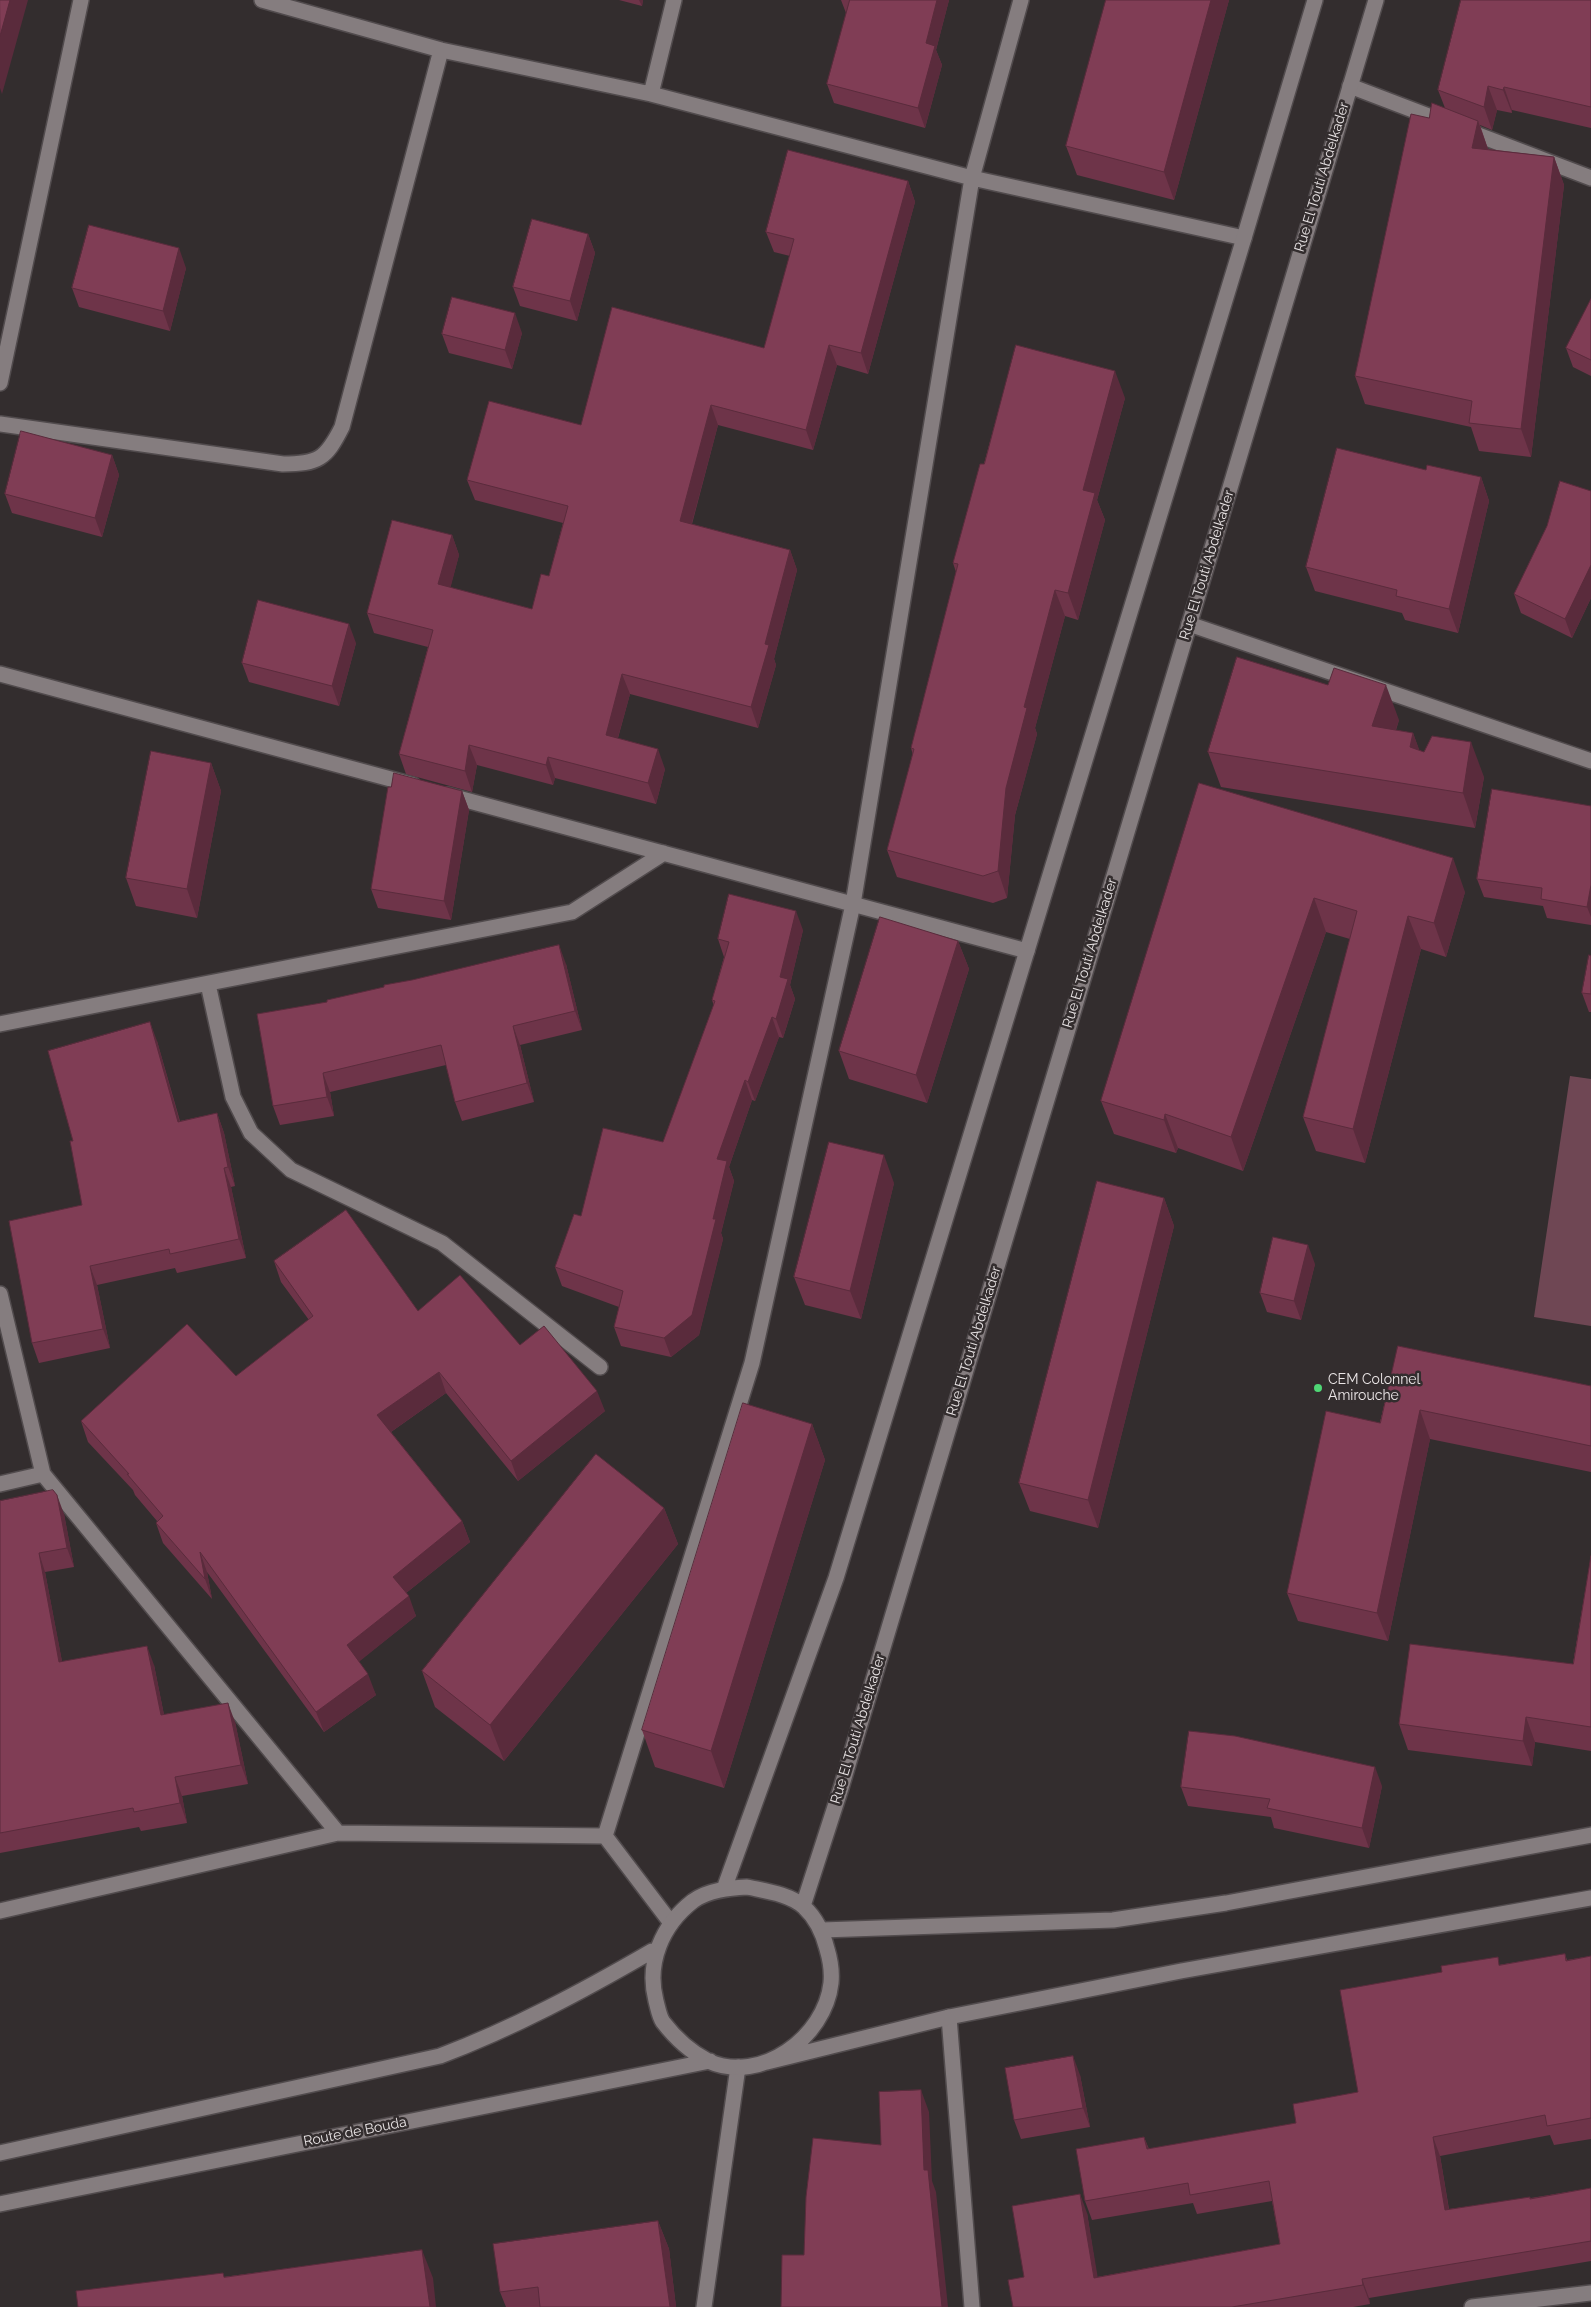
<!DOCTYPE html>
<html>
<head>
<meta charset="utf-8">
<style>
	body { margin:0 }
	canvas { display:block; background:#332d2e }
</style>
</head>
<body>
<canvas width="1591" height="2307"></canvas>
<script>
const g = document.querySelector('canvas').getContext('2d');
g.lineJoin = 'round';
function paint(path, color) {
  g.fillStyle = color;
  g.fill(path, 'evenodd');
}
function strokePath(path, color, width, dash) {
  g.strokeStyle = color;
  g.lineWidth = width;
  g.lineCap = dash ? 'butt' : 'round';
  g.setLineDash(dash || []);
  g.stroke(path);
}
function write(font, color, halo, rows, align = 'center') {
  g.font = font + ' Raleway,sans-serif';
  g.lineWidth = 5;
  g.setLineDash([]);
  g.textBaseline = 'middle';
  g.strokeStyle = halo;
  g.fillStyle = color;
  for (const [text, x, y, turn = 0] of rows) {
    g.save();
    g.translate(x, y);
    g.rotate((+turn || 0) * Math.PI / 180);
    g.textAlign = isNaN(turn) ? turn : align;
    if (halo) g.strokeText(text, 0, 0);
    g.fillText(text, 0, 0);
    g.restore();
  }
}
const green = new Path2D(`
	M1570,1076l21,3v247l-57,-9z`);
const street = new Path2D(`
	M262,0l179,50 210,44 321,84 272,60
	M1350,86l241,92
	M651,94l23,-94
	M0,383l81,-383
	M0,424l283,40c35,0 43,-5 59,-37l99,-377
	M1189,624l402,137
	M0,674l413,111
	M447,795l580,156
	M208,984l25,113 18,36 40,37 151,73 158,124
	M0,1024l572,-112 92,-59
	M0,1294l43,180 -43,10
	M43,1474l295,359 267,3 66,87
	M605,1836l147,-473 101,-459 119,-726 49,-178
	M0,1911l338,-78
	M949,2017l23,290
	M704,2307l34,-240
	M1472,2307l119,-14`);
const secondary = new Path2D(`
	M747,1887c18,4 43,7 57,20 13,12 19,26 23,42 3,10 5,24 4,34 -6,54 -70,102 -123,78 -19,-10 -32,-22 -45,-39 -4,-6 -5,-14 -7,-21 -10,-38 6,-76 37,-100 15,-11 37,-13 54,-14z
	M724,1889l112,-311 408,-1340 71,-238
	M803,1906l38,-118 535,-1788
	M822,1930l291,-10 113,-17 365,-68
	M767,2062l182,-45 232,-46 410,-73
	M0,2153l440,-97c74,-28 143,-65 212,-105h4
	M0,2204l710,-143`);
const wall = new Path2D(`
	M619,0h24l-1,6z
	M841,0h108l-13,50 6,15 -17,63 -91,-25 -7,-19 19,-71z
	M1106,0h123l-55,200 -97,-25 -11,-29z
	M1591,0v128l-79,-18v3l-15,-3 -5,20 -12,-5 8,24 66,8 10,28 -33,272 -52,-6 -8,-24 -106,-23 -10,-28 74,-258 16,-10 -7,-18z
	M908,181l7,21 -47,172 -31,-9 -24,85 -95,-25 -26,99 98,26 7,20 -23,89 2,6 -18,63 -128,-34 -12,44 47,31 -9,35 -101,-26 -2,7 -76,-20 -5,27 -66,-18 -7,-20 29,-107 -54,-14 -7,-20 85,-78 7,20 -9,33 82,21 17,-33 14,-53 -88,-23 -8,-20 114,-55 183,-77 26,-92 -16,-4 -8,-20z
	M588,234l7,19 -18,68 -57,-15 -7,-19z
	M186,268l-16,63 -91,-24 -7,-19z
	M1591,299v77l-18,-9 -7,-19z
	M522,333l-10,36 -63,-16 -7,-19z
	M1125,398l-28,102 8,20 -27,100 -13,-4 -30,112 2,6 -22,81 -8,83 -14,5 -96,-26 -10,-27 26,-95 -2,-7 45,-176 -3,-9 31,-99z
	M112,455l7,20 -17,62 -90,-24 -7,-19z
	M1481,477l8,24 -31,132 -53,-13 -3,-7 -87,-22 -9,-24z
	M1591,491v107l-19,40 -51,-25 -7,-19z
	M356,643l-17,63 -90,-24 -7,-19z
	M1399,720l-3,10 17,3 6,17 65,27 -9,51 -254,-41 -13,-35z
	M211,763l10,28 -24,127 -61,-12 -10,-28z
	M1199,783l266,109 -19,65 -25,-8 -56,214 -49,-12 -13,-34 47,-178 -24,-7 -83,239 -65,-23 -2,5 -62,-19 -13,-33z
	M462,791l7,19 -18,110 -73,-12 -7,-19z
	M1591,806v119l-44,-7 -4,-12 -59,-9 -7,-18z
	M803,930l-13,55 5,14 -12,39 -4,-1 -24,64 -3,-1 -23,67 5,14 -13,52 2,6 -24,96 -28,22 -50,-11 -7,-19 5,-20 -57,-21 -7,-19 108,-125 51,-136 -2,-6 12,-43 -6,-18z
	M958,941l11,28 -42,134 -78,-24 -10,-28z
	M1591,956v56h-2l-7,-19z
	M566,964l16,66 -62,15 14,57 -72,19 -7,-19 -9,-37 -116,27 4,24 -54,9 -7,-19 -16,-92z
	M157,1041l23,80 37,-8 7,20 11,53 -4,1 15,71 -69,15 -2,-5 -78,17 13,63 -71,15 -7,-20 50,-138 -9,-64z
	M894,1183l-33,136 -56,-14 -11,-28z
	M1164,1198l10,28 -76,302 -68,-17 -11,-28z
	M274,1261l246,84 85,66 -87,70 -72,-88 -55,39 71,89 8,21 -64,51 10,23 -57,45 17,34 -52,37 -117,-160 5,27 -49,-56 -7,-20 1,-2 -22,-26 -2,-5 -45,-48 -7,-21 155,-45 73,-56 -28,-38z
	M1315,1264l-14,56 -34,-8 -7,-19z
	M1398,1346l193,40v86l-161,-33 -42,202 -90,-20 -11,-28 93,-170z
	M812,1424l13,36 -101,328 -69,-21 -13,-37z
	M0,1501l64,13 10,53 -29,5 17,90 92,3 10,50 71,7 13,62 -66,12 5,27 -46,8 -2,-4 -139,26z
	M664,1508l14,36 -174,217 -69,-54 -13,-36z
	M1591,1556v195l-56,-9 -3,24 -124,-16 -9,-26 174,-60z
	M1382,1786l-13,62 -95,-20 -3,-11 -83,-11 -7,-19z
	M1565,1954l2,6 24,-4v183l-37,6 -4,-10 -110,21 9,53 82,-11 60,-10v73l-222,37 1,6 -17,3h-340l11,-30 63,-64 10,64 183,-33 -8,-43 -75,13 -4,-11 -101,17 -7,-19 59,-64 5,12 147,-26 62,-31 143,-127z
	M1080,2075l10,52 -69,12 -7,-19z
	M658,2221l11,28 7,58h-170l-6,-15z`);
const shadedWall = new Path2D(`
	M10,0h18l-26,94 -2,-6v-52z
	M639,0h4l-1,6z
	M937,0h12l-13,50 6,15 -17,63 -7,-20 8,-65z
	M1211,0h18l-55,200 -10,-28z
	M1488,86l9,24 -5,20 -8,-23z
	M1504,87l8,23v3l-9,-23z
	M1478,121l10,28 -6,27 -10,-28z
	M1554,157l10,28 -33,272 -10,-28z
	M908,181l7,21 -47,172 -7,-21z
	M588,234l7,19 -18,68 -7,-20z
	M179,248l7,20 -16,63 -7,-20z
	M515,313l7,20 -10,36 -7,-19z
	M829,345l8,20 -24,85 -7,-20z
	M1115,371l10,27 -28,102 8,20 -27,100 -10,-27 15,-103z
	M711,405l7,20 -31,116 -7,-20z
	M112,455l7,20 -17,62 -7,-19z
	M1481,477l8,24 -31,132 -9,-24z
	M452,535l7,20 -13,50 -8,-21z
	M790,550l7,20 -23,89 2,6 -18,63 -7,-21 14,-63z
	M1591,565v33l-19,40 -7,-19z
	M1055,590l10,26 -30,112 2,6 -22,81 -8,83 -9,-27 8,-83 18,-81z
	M349,624l7,19 -17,63 -7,-20z
	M622,674l8,20 -17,61 -7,-20z
	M1386,685l13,35 -14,41 -13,-35z
	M1413,733l13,35 -16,-21z
	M1471,742l13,35 -9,51 -12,-35z
	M469,745l8,20 -5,27 -7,-21z
	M658,749l7,20 -9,35 -8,-21z
	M548,757l7,21 -2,7 -7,-20z
	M211,763l10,28 -24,127 -10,-29z
	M462,791l7,19 -18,110 -7,-19z
	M1453,858l12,34 -19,65 -12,-34z
	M1591,885v32l-4,-10z
	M1314,898l12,34 -83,239 -12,-34z
	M796,911l7,19 -13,55 5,14 -12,39 -7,-19 4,-42z
	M1408,916l13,33 -56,214 -12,-34z
	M958,941l11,28 -42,134 -11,-28z
	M559,945l7,19 16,66 -7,-19z
	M772,1017l7,20 -24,64 -7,-19z
	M150,1022l7,19 28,100 -7,-19z
	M513,1026l7,19 14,57 -7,-19z
	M323,1073l7,19 4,24 -7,-19z
	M745,1080l7,20 -23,67 5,14 -13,52 2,6 -24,96 -28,22 -7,-19 49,-119 4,-60z
	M217,1113l7,20 11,53 -7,-19z
	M1165,1114l13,34 -2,5 -12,-33z
	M884,1155l10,28 -33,136 -11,-28z
	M224,1168l7,19 15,71 -7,-19z
	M1164,1198l10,28 -76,302 -10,-28z
	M1308,1245l7,19 -14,56 -7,-19z
	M90,1266l7,19 13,63 -7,-19z
	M439,1372l7,21 -61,43 -8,-21z
	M597,1391l8,20 -87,70 -7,-20z
	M1420,1410l10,29 -42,202 -11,-28z
	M812,1424l13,36 -101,328 -13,-37z
	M57,1495l7,19 10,53 -7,-19z
	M664,1508l14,36 -174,217 -14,-36z
	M462,1521l8,21 -69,55 -8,-20z
	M200,1552l7,20 5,27 -7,-20z
	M39,1553l6,19 21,110 -7,-20z
	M409,1596l7,20 -61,49 -8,-20z
	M147,1646l7,19 14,70 -7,-20z
	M368,1674l8,21 -52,37 -8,-20z
	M228,1703l7,19 13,62 -7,-19z
	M1526,1717l9,25 -3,24 -9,-25z
	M1375,1767l7,19 -13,62 -7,-20z
	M175,1777l7,19 5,27 -7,-20z
	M1073,2056l7,19 10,52 -7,-19z
	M921,2090l8,22 3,69 4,11 12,115h-6l-18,-137z
	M1144,2137l7,19 -4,-7z
	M1433,2137l7,19 12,73 -7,-19z
	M1080,2194l7,19 14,84 -7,-19z
	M658,2221l11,28 7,58h-6z
	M422,2250l11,28 3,29h-6z
	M1362,2279l7,19 1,6 -7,-19z`);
const building = new Path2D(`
	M0,0h10l-10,36z
	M850,0h87l-11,43 9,3 -17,62 -91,-24z
	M1106,0h105l-47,172 -98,-26z
	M1461,0h130v107l-87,-20 -1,3 -15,-4 -4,21 -46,-17z
	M1432,103l46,18 -6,27 82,9 -33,272 -52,-6 3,-22 -117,-25 56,-262 18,4z
	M788,150l120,31 -47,172 -32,-8 -23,85 -95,-25 -31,116 110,29 -25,94 4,1 -18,62 -129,-33 -16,61 52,14 -10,34 -100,-26 -2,8 -77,-20 -4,26 -66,-17 34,-124 -66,-17 25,-93 60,15 -14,49 94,25 9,-35 8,2 19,-70 -101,-26 22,-79 92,24 31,-118 152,41 30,-109 -28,-7z
	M532,219l56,15 -18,67 -57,-14z
	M89,225l90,23 -16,63 -91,-23z
	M452,297l63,16 -10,37 -63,-16z
	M1591,299v61l-25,-12z
	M1016,345l99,26 -32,119 12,3 -27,100 -13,-3 -31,117 3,1 -21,80 -8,83 -15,5 -96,-26 27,-101 -3,-1 47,-184 -5,-1 27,-99h4z
	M21,431l91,24 -17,63 -90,-24z
	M1337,448l89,22 1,-5 54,12 -32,132 -53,-13 1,-6 -91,-23z
	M1560,481l31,10v74l-26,54 -51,-25 33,-68z
	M258,600l91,24 -17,62 -90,-23z
	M1237,657l91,28 6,-17 52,17 -14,41 41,7 -3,14 14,5 8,-16 39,6 -8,51 -255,-41z
	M151,751l60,12 -24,126 -61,-11z
	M394,773l68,18 -18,110 -73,-12 17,-102h3z
	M1199,783l254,75 -19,65 -26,-7 -55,213 -50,-12 54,-206 -43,-13 -83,239 -66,-23 -1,6 -63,-19z
	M1492,789l99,17v79l-4,22 -46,-8 1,-11 -65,-9z
	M729,894l67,17 -16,66 8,2 -12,40 -4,-2 -24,65 -3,-2 -28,79 10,2 -14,58h3l-24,96 -28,23 -50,-11 9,-36 -68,-24 19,-53 7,2 22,-88 60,14 52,-141 -3,-1 17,-58 -11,-3z
	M880,917l78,24 -42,134 -77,-24z
	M559,945l16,66 -62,15 14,57 -72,19 -14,-57 -118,28 4,24 -54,9 -16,-92 70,-12v-2l57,-13v-2l28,-5z
	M1589,955l2,1v38l-9,-1z
	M150,1022l28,100 39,-9 11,54 -4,1 15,71 -69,15 -1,-5 -79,17 13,63 -71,14 -23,-122 73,-16 -12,-64h3l-25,-90z
	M829,1142l55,13 -34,136 -56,-14z
	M1097,1181l67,17 -76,302 -69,-17z
	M346,1210l72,101 42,-36 60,70 24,-19 53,65 -86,70 -72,-89 -62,43 85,106 -69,56 16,19 -62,49 21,29 -52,38 -116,-160 5,27 -49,-56 7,-7 -36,-42h2l-48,-53 106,-97 49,52 77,-60 -39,-55z
	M1273,1237l35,8 -14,56 -34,-8z
	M1398,1346l193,40v60l-171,-36 -43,203 -90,-20 39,-182 54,12z
	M743,1403l69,21 -101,327 -69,-21z
	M596,1454l68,54 -174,217 -68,-54z
	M53,1490l4,5 10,53 -28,5 20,109 88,-16 14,69 67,-12 13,62 -66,12 5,26 -46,9 -1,-4 -133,25v-332z
	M1591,1556v171l-65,-10 -3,24 -124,-17 11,-80 163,20z
	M1189,1731l46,5 140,31 -13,61 -95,-20 3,-9 -89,-12z
	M1565,1954l1,7 25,-5v162l-44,8 -2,-11 -112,22 12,73 85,-13v2l61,-11v53l-229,38 1,6 -131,22h-219l-5,-27 16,-3 -12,-71 68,-12 14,84 186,-34 -11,-63 -79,14 -2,-12 -103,18 -9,-52 68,-12 3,12 149,-26 -3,-19 65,-12 -18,-102 102,-18 -1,-6 57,-9 1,8z
	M1073,2056l10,52 -69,12 -9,-52z
	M921,2090l3,80h4l14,137h-161l1,-52h22l2,-58 7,-59 68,7 -2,-53z
	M658,2221l12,86h-130l-2,-20 -38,5 -7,-48z
	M422,2250l8,57h-352l-2,-16 147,-18 1,4z`);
const markers = [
	[1318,1388,5,"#4fd675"]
];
const streetNames = [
	["Rue El Touti Abdelkader",1322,177,-73],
	["Rue El Touti Abdelkader",1207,565,-73],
	["Rue El Touti Abdelkader",1090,953,-73],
	["Rue El Touti Abdelkader",974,1341,-73],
	["Rue El Touti Abdelkader",858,1729,-73],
	["Route de Bouda",355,2132,-11]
];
const poiNames = [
	["CEM Colonnel",1328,1380],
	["Amirouche",1328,1396]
];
paint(green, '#6f4754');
strokePath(street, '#514b4d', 18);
strokePath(secondary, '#514b4d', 18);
strokePath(street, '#857d7f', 15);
strokePath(secondary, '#857d7f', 15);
paint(wall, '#6e3449');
paint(shadedWall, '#5a2b3c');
paint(building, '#803d55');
strokePath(building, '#5a2b3c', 1);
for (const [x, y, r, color] of markers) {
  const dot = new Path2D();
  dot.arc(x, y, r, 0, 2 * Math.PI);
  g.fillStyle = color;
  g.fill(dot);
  strokePath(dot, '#332d2e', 2);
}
write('14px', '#ebe6e7', '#332d2e', streetNames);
write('14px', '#ebe6e7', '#332d2e', poiNames, 'left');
</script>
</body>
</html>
